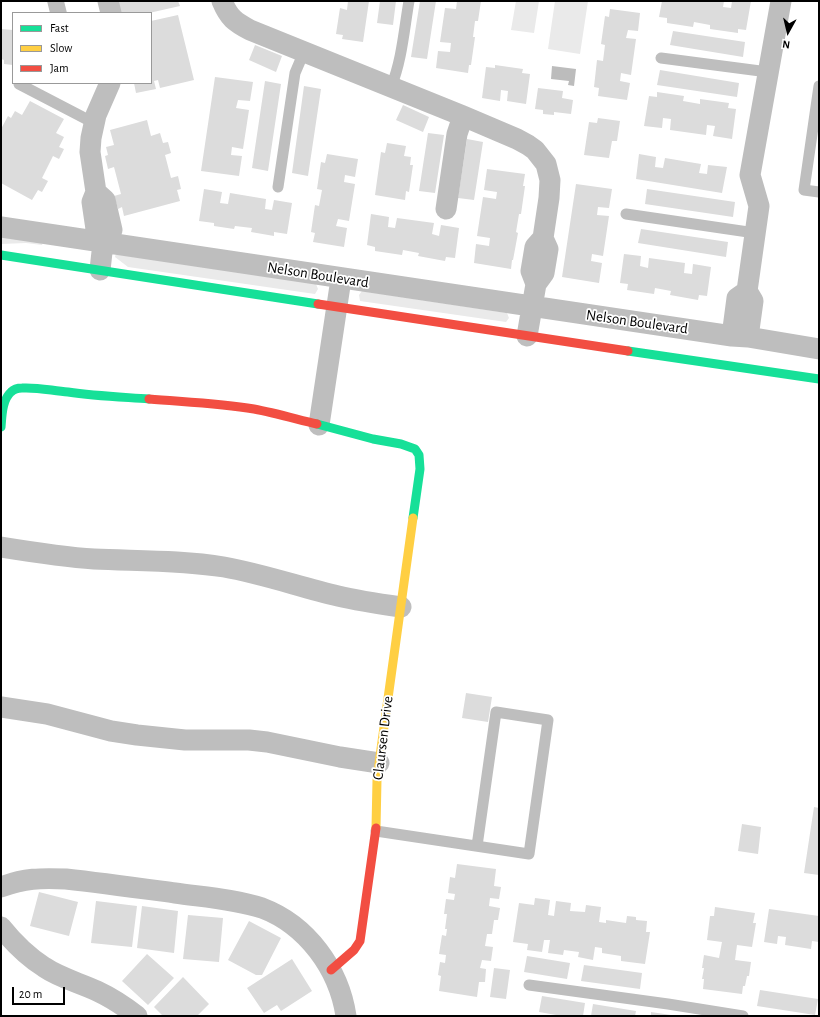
<!DOCTYPE html>
<html>
<head>
<meta charset="utf-8">
<style>
	body { margin:0 }
	#map { position:relative; width:820px; height:1017px; overflow:hidden; background:#fff; font-family:"Alegreya Sans",sans-serif }
	canvas { display:block }
	.frame { position:absolute; inset:0; border:2px solid #000; pointer-events:none }
	.legend { position:absolute; left:12px; top:12px; width:140px; height:72px; box-sizing:border-box; background:#fff; border:1px solid #999; margin:0; padding:5px 7px; list-style:none; font-size:12px; color:#000 }
	.legend li { display:flex; align-items:center; gap:8px; height:20px }
	.legend b { width:20px; border:1px solid #999 }
	.north { position:absolute; left:768px; top:12px; width:40px; height:40px; -webkit-text-stroke:3px #fff; paint-order:stroke; rotate:188deg; font-size:11px; font-weight:700; line-height:16px; text-align:center; color:#000 }
	.north::after { content:''; display:block; margin:auto; width:14px; height:18px; background:#000; clip-path:polygon(50% 0,100% 100%,50% 72%,0 100%) }
	.scale { position:absolute; left:12px; top:987px; width:53px; height:18px; box-sizing:border-box; border:2px solid #000; border-top:0; padding-left:5px; font-size:12px; line-height:14px; white-space:nowrap; color:#000; -webkit-text-stroke:3px #fff; paint-order:stroke }
</style>
</head>
<body>
<div id="map">
<canvas width="820" height="1017"></canvas>
<div class="frame"></div>
<ul class="legend">
<li><b style="height:5px;background:#16e098"></b>Fast</li>
<li><b style="height:5px;background:#ffcf43"></b>Slow</li>
<li><b style="height:5px;background:#f24e42"></b>Jam</li>
</ul>
<div class="north">N</div>
<div class="scale">20 m</div>
</div>
<script>
const g = document.querySelector('canvas').getContext('2d');
g.lineJoin = 'round';
function paint(path, color) {
  g.fillStyle = color;
  g.fill(path, 'evenodd');
}
function strokePath(path, color, width, dash) {
  g.strokeStyle = color;
  g.lineWidth = width;
  g.lineCap = dash ? 'butt' : 'round';
  g.setLineDash(dash || []);
  g.stroke(path);
}
function write(font, color, halo, rows, align = 'center') {
  g.font = font + ' "Alegreya Sans",sans-serif';
  g.lineWidth = 3.5;
  g.setLineDash([]);
  g.textBaseline = 'middle';
  g.strokeStyle = halo;
  g.fillStyle = color;
  for (const [text, x, y, turn = 0] of rows) {
    g.save();
    g.translate(x, y);
    g.rotate((+turn || 0) * Math.PI / 180);
    g.textAlign = isNaN(turn) ? turn : align;
    if (halo) g.strokeText(text, 0, 0);
    g.fillText(text, 0, 0);
    g.restore();
  }
}
const green = new Path2D(`
	M516,1h23l-5,32 -23,-3z
	M555,1h33l-8,53 -32,-5z
	M1,236l42,6 -1,3 -16,-2 -25,1z
	M116,253l200,31 2,5 -3,5 -187,-27 -13,-10z
	M362,291l145,22 2,5 -3,4 -146,-21 -1,-6z`);
const water = new Path2D(`
	M47,1h17l3,12h-17z
	M552,66l24,3 -2,17 -6,-1 1,-4 -18,-2z`);
const building = new Path2D(`
	M118,1h60l2,5 -31,7h-29z
	M348,1h21l-6,41 -21,-3 1,-4 -7,-1 4,-26 7,2z
	M380,1h16l-3,24 -16,-2z
	M420,1h16l-9,58 -16,-2z
	M457,1h24l-3,20h-3l-2,16h2l-4,28h-2l-1,8 -32,-5 2,-17 12,1 1,-9 -11,-1 5,-34 11,1z
	M662,1h62l-1,6 8,1 1,-7h19l-5,29 -8,-1v4l-28,-4v-4l-16,-3 -1,5 -26,-4v-5l-8,-1z
	M610,9l30,4 -2,18 -10,-1 -2,8 10,1 -5,36 -10,-2 -1,8 10,2 -3,17 -29,-4 1,-8 -5,-1 3,-27 6,1 2,-16 -4,-1 4,-28 4,1z
	M178,15l16,65 -34,8 -2,-8 -4,1 2,8 -20,4 -2,-10h17v-62z
	M1,29l12,1v35l-9,-1v-4l-3,-1z
	M673,31l72,11 -2,15 -73,-12z
	M255,45l27,11 -6,16 -27,-12z
	M495,65l28,4 -1,4 8,1 -4,30 -19,-3 1,-10 -7,-1 -1,11 -18,-3 4,-31 9,1z
	M660,70l79,13 -2,14 -80,-12z
	M215,77l38,5 -3,19 -12,-1 -2,8 13,2 -6,39 -11,-2 -1,8 11,1 -3,20 -38,-5z
	M265,81l16,3 -13,87 -16,-3z
	M304,86l17,3 -13,87 -16,-3z
	M538,88l25,3 -1,7 11,2 -2,14 -17,-2v3l-11,-1v-4l-8,-1z
	M657,92l27,4 -1,5 17,3v-5l29,4 -1,5 8,1 -4,30 -19,-3 2,-10 -8,-1 -1,10 -36,-5 1,-11 -8,-1 -1,10 -18,-2 5,-30 8,1z
	M30,101l34,18 -8,14 8,4 -5,10 5,2 -5,10 -6,-3 -11,22 6,3 -6,11 -4,-2 -6,10 -31,-17v-54l7,-13 3,2 4,-7 7,4z
	M403,105l26,12 -6,15 -27,-12z
	M598,118l22,3 -3,20h-5l-3,17 -25,-3 5,-33 8,1z
	M147,120l4,16 9,-3 3,10 5,-1 3,11 -6,2 6,23 7,-2 3,13 -4,1 3,11 -56,15 -2,-9 -4,2 -4,-13 7,-2 -7,-27 -6,2 -3,-13 3,-1 -2,-8 8,-2 -4,-15z
	M428,133l16,2 -9,58 -16,-2z
	M467,139l16,3 -9,58 -16,-2z
	M387,143l19,3 -2,10 7,1 -1,8h3l-4,27 -3,-1 -1,9 -30,-5 6,-43 4,1z
	M327,154l31,5 -3,18 -10,-2 -1,7 11,2 -6,37 -11,-2 -2,7 11,2 -3,19 -31,-5 2,-9 -4,-1 4,-27 4,1 3,-16 -5,-1 4,-27 4,1z
	M639,154l17,3 -1,10 8,1 2,-10 36,6 -2,9 8,1 1,-9 19,2 -5,26 -86,-14z
	M487,169l38,5 -2,12h2l-4,28h-2l-3,18 2,1 -5,27h-1l-1,9 -37,-6 2,-19 13,2 1,-8 -13,-2 6,-39 13,2 1,-7 -13,-2z
	M576,184l36,5 -3,19 -11,-1 -1,8 12,1 -6,40 -11,-2 -1,7 11,2 -3,20 -37,-6z
	M204,189l18,3 -2,11 8,1 2,-11 36,6 -1,10 7,1 2,-10 18,3 -5,31 -13,-2v4l-23,-4 1,-4 -17,-2 -1,3 -20,-3v-3l-15,-2z
	M647,189l88,13 -2,15 -88,-13z
	M371,214l18,3 -1,10 7,1 2,-10 37,5 -2,11 7,2 2,-11 18,3 -4,30 -9,-1 -1,4 -27,-5 1,-3 -16,-3 -1,5 -27,-4v-4l-8,-2z
	M641,229l87,13 -2,15 -88,-14z
	M624,254l17,2 -1,10 8,2 1,-10 36,5 -1,10 8,1 1,-10 18,3 -4,29 -8,-1 -1,5 -28,-5 1,-4 -16,-3 -1,6 -27,-4 1,-6 -8,-1z
	M466,693l26,4 -4,25 -26,-4z
	M814,807l5,1v67l-15,-2z
	M742,824l19,3 -3,27 -20,-3z
	M457,864l39,5 -2,17 7,1 -2,12 -9,-1 -1,8 11,2 -2,12h-4l-2,14h-5l-2,12 8,1 -2,14 -9,-1 -2,8 6,1 -1,13h-6l-2,15 -38,-6 2,-15 -3,-1 2,-13 5,1 1,-8 -7,-1 3,-19 4,1 1,-7h-2l2,-15h-3l2,-15 8,1 1,-6 -7,-1 2,-16 5,1z
	M39,892l39,10 -9,34 -39,-10z
	M535,898l15,2 -2,15 6,1 2,-15 15,2 -1,8 15,1 1,-7 15,2 -2,15 7,1v-3l20,3 1,-7 9,1v3l11,1 -1,11h4l-5,32 -24,-3v-5l-19,-3v-5l-7,-1 -2,13 -15,-3 1,-5 -15,-2 -1,5 -15,-2 2,-13h-6l-2,12 -15,-2 1,-6 -15,-2 6,-39 15,2z
	M96,901l41,5 -5,41 -41,-4z
	M142,906l36,5 -4,42 -37,-5z
	M715,907l40,6 -2,10h3l-4,24 -15,-2 -2,15 16,2 -2,14h-2l-2,10h-2l-1,8 -39,-5 1,-10h-2l2,-11h-2l2,-13 15,3 3,-16 -15,-2 3,-24h4z
	M769,909l50,7v26l-7,-1 -1,8 -26,-4 1,-8 -8,-1 -1,8 -13,-2z
	M188,915l35,3 -4,44 -36,-3z
	M249,921l32,17 -19,37h-6l-28,-15z
	M147,954l27,24 -26,27 -26,-24z
	M527,956l43,7 -3,16 -43,-7z
	M292,959l20,32 -31,20 -4,-6 -13,8 -17,-25z
	M584,965l58,8 -2,16 -59,-8z
	M494,968l16,2 -4,29 -16,-2z
	M183,977l26,27 -12,12h-34l-9,-9z
	M760,990l58,9 -3,16 -58,-9z
	M542,996l43,7 -2,13h-21l-23,-4z
	M593,1004l43,7 -1,5h-44z
	M651,1012l20,3v1h-20z`);
const lane = new Path2D(`
	M661,58l107,14
	M19,84l75,39
	M819,86l-15,104 15,2
	M391,87c11,-27 13,-57 18,-86
	M278,187l17,-114 9,-21
	M626,214l129,19
	M376,831l153,23 19,-134 -52,-8 -19,134
	M529,985l139,19 75,12`);
const street = new Path2D(`
	M108,1l3,12
	M222,1c7,17 13,21 28,29l213,86 54,23 11,6 7,5 11,14 4,16 -1,18 -6,40
	M96,192l9,8 7,30 -9,13 -3,27
	M446,209l11,-75 6,-18
	M1,227l731,109 16,1 71,12
	M103,243l-7,-14 -4,-27 4,-10 -6,-40 1,-14 5,-23 14,-32
	M527,336l9,-52 -5,-13 4,-24 8,-9 5,11 -4,24 -8,11
	M732,336l5,-38 10,-7
	M748,337l5,-36 -6,-10 12,-85 -9,-31 31,-174
	M319,425l22,-146
	M1,547c31,5 62,10 93,12 43,2 87,1 130,8 39,7 76,20 114,29 21,5 42,8 63,11
	M1,707l46,7 64,17 26,4 48,5h64l18,2 73,15 39,6
	M1,887c24,-9 39,-9 65,-8 36,4 72,9 109,14 28,4 60,6 87,15 45,17 77,61 84,108
	M1,927c12,15 26,29 43,40 16,11 36,16 53,24 15,7 27,15 40,25`);
const fast = new Path2D(`
	M1,255l317,49
	M628,351l191,28
	M317,424l56,15 28,5 14,5 4,6 1,14 -7,49
	M1,427c1,-11 1,-27 10,-35 3,-3 7,-4 11,-4 16,-1 31,3 46,4 27,4 54,5 81,7`);
const slow = new Path2D(`
	M376,828l1,-48 3,-24 33,-238`);
const jam = new Path2D(`
	M318,304l310,47
	M149,399c35,3 70,4 105,10 21,4 42,10 63,15
	M331,970l23,-20 6,-9 16,-113`);
const streetNames = [
	["Nelson Boulevard",318,275,9],
	["Nelson Boulevard",637,322,8],
	["Claursen Drive",383,738,-83]
];
paint(green, '#eaeaea');
paint(water, '#bcbcbc');
paint(building, '#dcdcdc');
strokePath(lane, '#bebebe', 11);
strokePath(street, '#bebebe', 21);
strokePath(fast, '#16e098', 9);
strokePath(slow, '#ffcf43', 9);
strokePath(jam, '#f24e42', 9);
write('15px', '#000', '#fff', streetNames);
</script>
</body>
</html>
